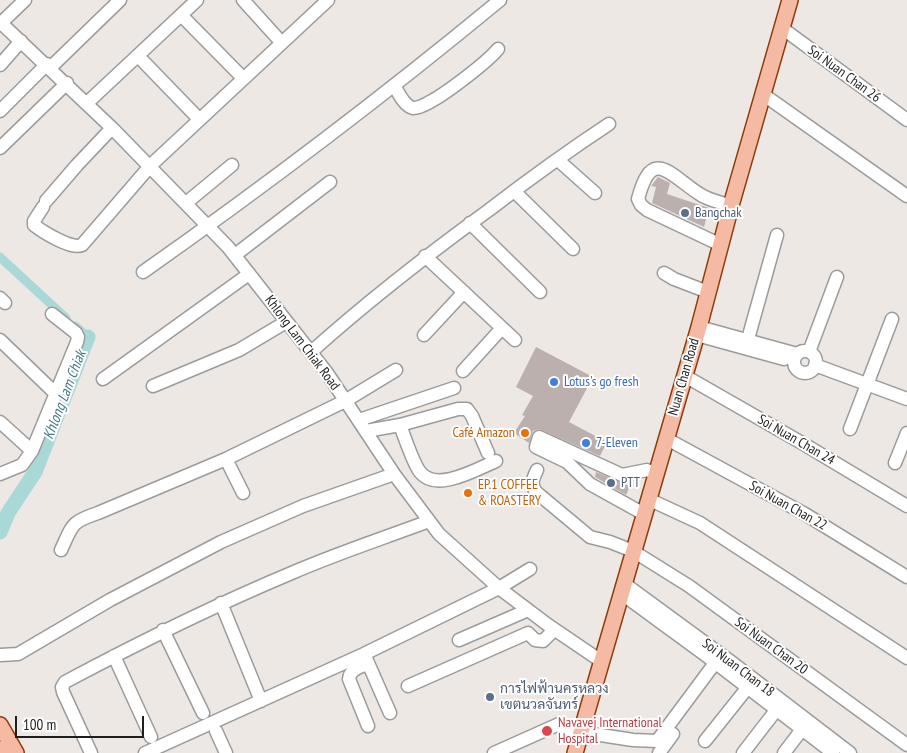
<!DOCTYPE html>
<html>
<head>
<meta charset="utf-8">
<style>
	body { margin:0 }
	#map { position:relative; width:907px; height:753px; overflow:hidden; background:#eee8e5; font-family:"PT Sans Narrow",sans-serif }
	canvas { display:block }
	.scale { position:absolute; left:15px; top:716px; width:129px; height:22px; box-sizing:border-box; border:2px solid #1e1e1e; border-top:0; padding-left:6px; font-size:15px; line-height:18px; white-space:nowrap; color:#1e1e1e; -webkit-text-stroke:4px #fff; paint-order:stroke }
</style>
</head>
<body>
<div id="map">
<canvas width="907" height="753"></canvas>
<div class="scale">100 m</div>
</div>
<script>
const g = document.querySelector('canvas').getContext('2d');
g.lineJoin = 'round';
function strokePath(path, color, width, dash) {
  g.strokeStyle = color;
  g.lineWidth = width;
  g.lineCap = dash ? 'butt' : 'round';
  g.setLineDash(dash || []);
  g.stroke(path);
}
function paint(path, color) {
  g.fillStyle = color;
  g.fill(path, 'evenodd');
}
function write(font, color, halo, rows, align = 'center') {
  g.font = font + ' "PT Sans Narrow",Sarabun,sans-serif';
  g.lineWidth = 4;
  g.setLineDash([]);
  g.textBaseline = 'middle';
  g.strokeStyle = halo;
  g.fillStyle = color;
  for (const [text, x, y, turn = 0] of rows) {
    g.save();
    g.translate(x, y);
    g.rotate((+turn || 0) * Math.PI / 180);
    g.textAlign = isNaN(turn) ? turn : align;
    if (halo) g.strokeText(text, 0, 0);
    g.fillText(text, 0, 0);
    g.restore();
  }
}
const canal = new Path2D(`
	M0,257l66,61
	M75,326l13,11`);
const river = new Path2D(`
	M0,532l8,-19 27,-41 53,-135`);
const building = new Path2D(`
	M658,177l12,6 -3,11 42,14 -5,19 -52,-24 4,-16 -5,-1z
	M536,347l57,30 -24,45 38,20 -7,14 -61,-27 -6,2 -4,12 -15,-10 11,-17 -3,-1 11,-19 -17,-9z
	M596,472l34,14 -4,9 -31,-18z`);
const minor = new Path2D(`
	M243,0l38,42
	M181,15l62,63
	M0,22l112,106 116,119 99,126 67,101 45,60 60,54 49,37 53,36
	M1,23l24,-23
	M782,28l125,92
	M138,56l61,63
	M0,65l21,-24
	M50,68l70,-68
	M394,85c4,7 10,21 19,23 15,2 75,-47 85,-59
	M764,95l143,101
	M87,103l110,-103
	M0,111l47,-47
	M0,148l67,-65
	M558,160l37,33
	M514,191l59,58
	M46,201l31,-36 35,-37
	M186,203l46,-38
	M43,207l-9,14v4c9,7 38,25 48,20l69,-80 177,-165
	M470,223l70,69
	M721,245l-74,-35 -6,-5 -3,-6c14,-53 31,-25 60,-6 9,7 22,9 33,13
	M235,255l95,-73
	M425,256l90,84
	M143,272c122,-86 242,-177 357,-272
	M664,273l10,6 34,13
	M0,298l5,5
	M699,327l98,27
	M424,335l40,-43
	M697,335l87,24
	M748,339l29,-104
	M0,340l56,54
	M794 362a11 11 0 1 1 22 0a11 11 0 1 1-22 0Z
	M311,352c57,-51 116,-97 178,-142 39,-30 79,-59 120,-86
	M809,352l28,-75
	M815,365l92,34
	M463,371l39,-43
	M685,376l117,67 105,63
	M103,379l146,-105
	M153,386l86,-36 47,-28
	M359,420l95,-32
	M0,422l32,29
	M400,425l58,-16h9l5,7 16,37
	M850,429l42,-110
	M366,431l34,-6c5,13 13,38 20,47 16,21 57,-3 76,-11
	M667,439l138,75 102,63
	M226,459l17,34
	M895,463l12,-30
	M537,470c-4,9 -7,13 -1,22l54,45 20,5 23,9 56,35 218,159
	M0,474l22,-9 10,-14 45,-109 1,-5 -2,-4 -24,-19
	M648,499l52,24 207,135
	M644,514l-54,-30 -23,-22 -31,-15 3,-10 83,38 25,-5 9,4
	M61,550c12,-26 10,-28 37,-37l128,-54 119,-58 51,-31
	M625,584l105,77 120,92
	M622,594l86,63 125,96
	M221,603l40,98
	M163,630l40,83
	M459,640l69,-30
	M0,655l18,-1 92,-54 111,-58 82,-36 91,-32
	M114,656l37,81
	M365,656l25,57
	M408,686l120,-53 7,7 8,1 11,-11
	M368,726l-19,-47c1,-10 11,-12 19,-15
	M216,731l10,22
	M581,732l52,8 24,1 55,-74
	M705,741l43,-54
	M91,753l-28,-61 -1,-5 3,-5c75,-40 150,-77 229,-110 44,-19 90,-34 135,-51
	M145,753l219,-99 135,-66 31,-19
	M494,753l65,-29 20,16
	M659,753l14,-19
	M743,753l34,-44
	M784,753l19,-25`);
const major = new Path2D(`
	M0,725l16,28
	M0,749l1,4
	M575,753l124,-426 33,-125 58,-202`);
const markers = [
	[685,213,5,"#5c6f8a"],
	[554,382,5,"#3f7fe0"],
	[525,433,5,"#e8710a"],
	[586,443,5,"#3f7fe0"],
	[611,483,5,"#5c6f8a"],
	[468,493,5,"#e8710a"],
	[490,697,5,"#5c6f8a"],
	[547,731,6,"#e0444e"]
];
const streetNames = [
	["Soi Nuan Chan 26",844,74,36],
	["Khlong Lam Chiak Road",302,343,53],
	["Nuan Chan Road",684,377,-74],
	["Soi Nuan Chan 24",796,440,30],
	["Soi Nuan Chan 22",788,506,29],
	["Soi Nuan Chan 20",771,646,36],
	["Soi Nuan Chan 18",738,668,37]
];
const serviceNames = [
	["Bangchak",695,213],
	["PTT",621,483],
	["การไฟฟ้านครหลวง",500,689],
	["เขตนวลจันทร์",500,705]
];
const shopNames = [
	["Lotus's go fresh",564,382],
	["7-Eleven",596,443]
];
const foodNames = [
	["Café Amazon",515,433],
	["EP.1 COFFEE",478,485,"left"],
	["& ROASTERY",478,501,"left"]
];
const healthNames = [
	["Navavej International",558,723],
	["Hospital",558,739]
];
const waterNames = [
	["Khlong Lam Chiak",65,395,-69]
];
strokePath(canal, '#a8d9d6', 9);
strokePath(river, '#a8d9d6', 15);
paint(building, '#bbb0ae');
strokePath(minor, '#9b9b9b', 15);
strokePath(major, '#8e3d0a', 18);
strokePath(minor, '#fff', 12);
strokePath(major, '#f5baa3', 15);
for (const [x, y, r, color] of markers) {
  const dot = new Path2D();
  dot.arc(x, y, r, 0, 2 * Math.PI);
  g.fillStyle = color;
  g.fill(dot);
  strokePath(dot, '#fff', 2);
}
write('14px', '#1e1e1e', '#fff', streetNames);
write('14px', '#4e5e75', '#fff', serviceNames, 'left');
write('14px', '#366cbe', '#fff', shopNames, 'left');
write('14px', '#c56008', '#fff', foodNames, 'right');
write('14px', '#be3a42', '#fff', healthNames, 'left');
write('italic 15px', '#447a89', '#fff', waterNames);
</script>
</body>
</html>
